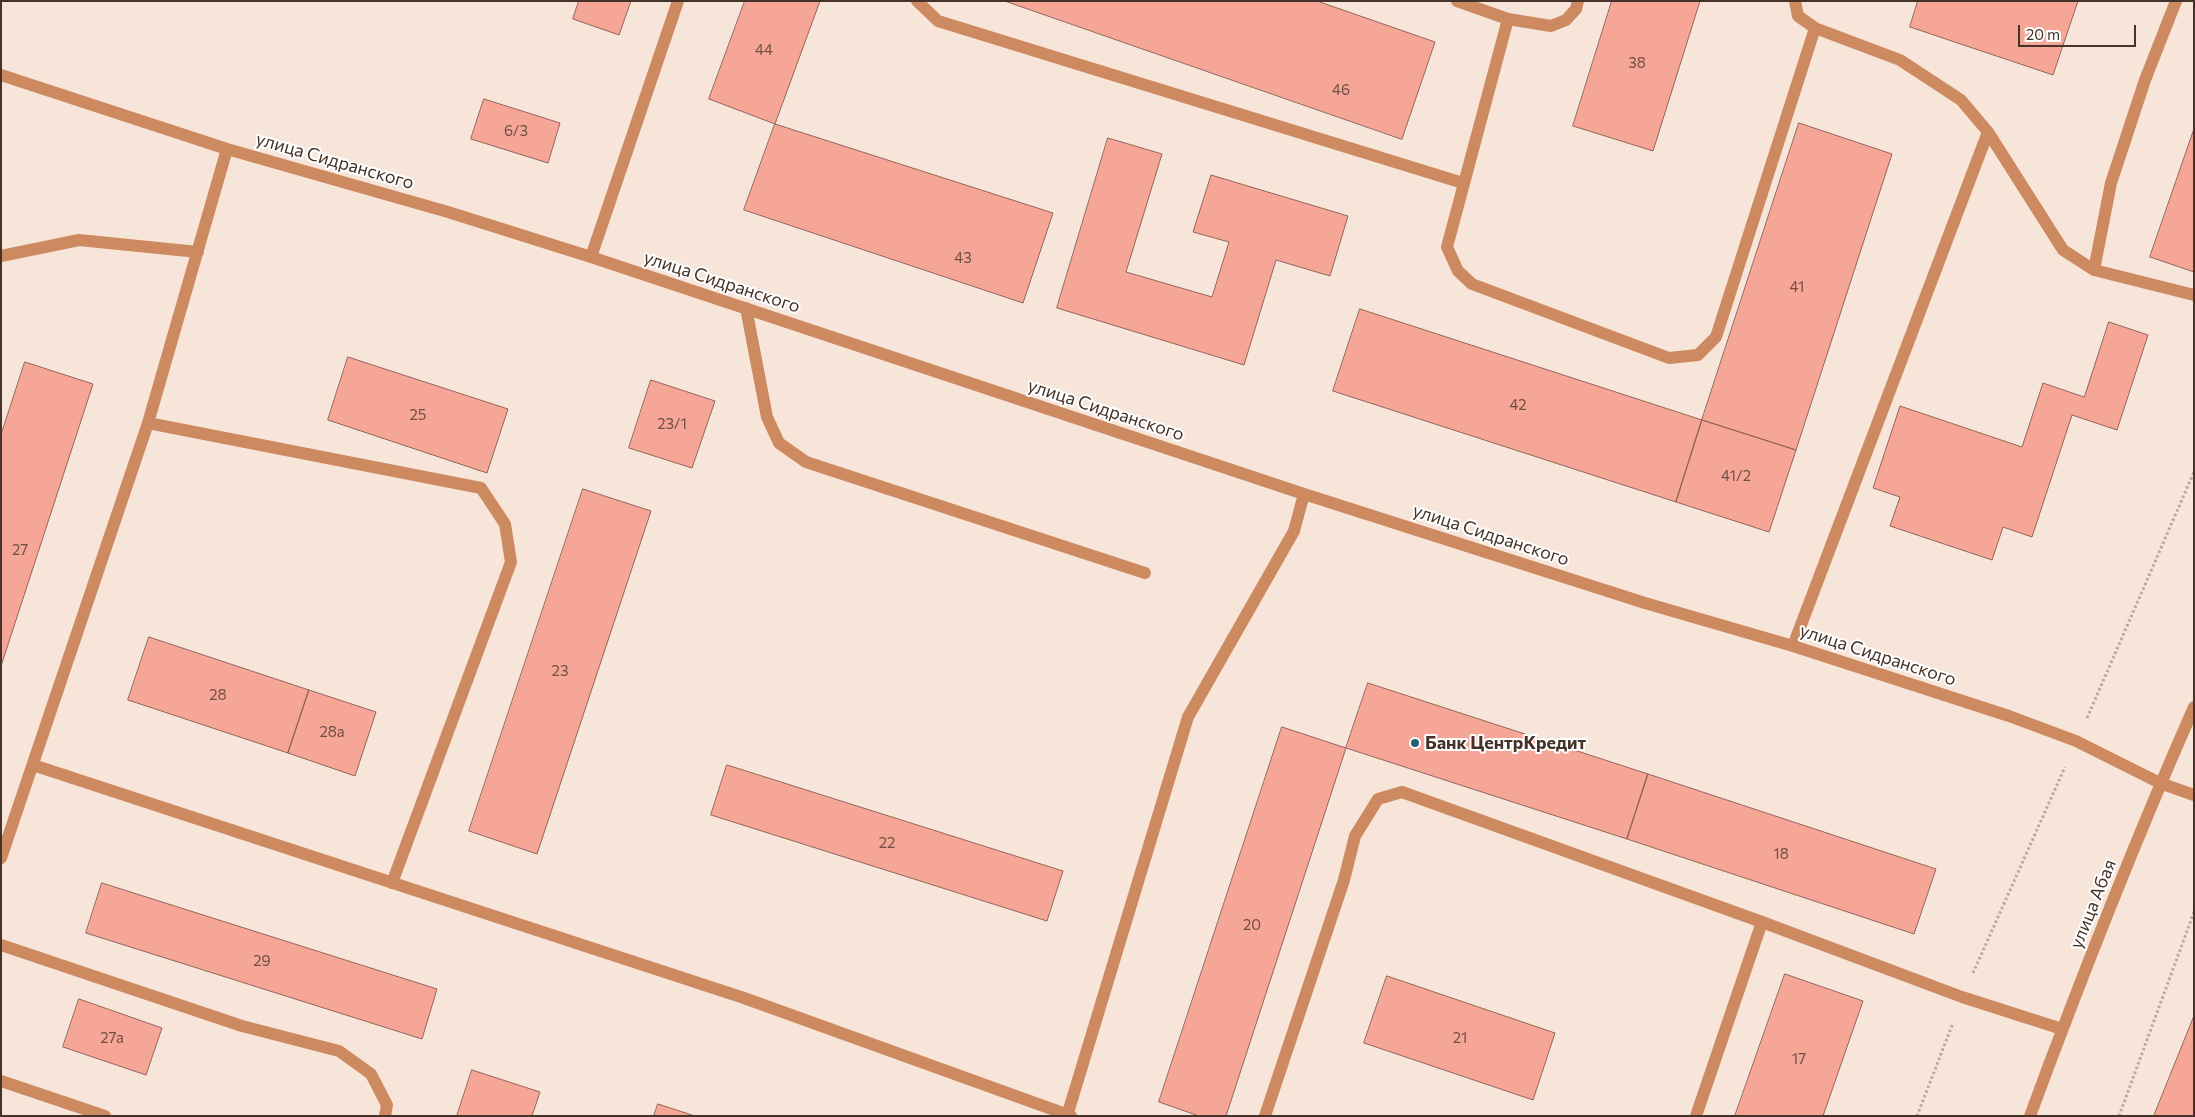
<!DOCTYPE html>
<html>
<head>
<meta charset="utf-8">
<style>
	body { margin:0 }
	#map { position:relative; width:2195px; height:1117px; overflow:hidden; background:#f8e5da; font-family:Commissioner,sans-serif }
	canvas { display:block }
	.frame { position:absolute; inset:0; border:2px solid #453329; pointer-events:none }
	.scale { position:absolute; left:2018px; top:25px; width:118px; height:22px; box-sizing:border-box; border:2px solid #453329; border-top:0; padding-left:6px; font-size:15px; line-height:18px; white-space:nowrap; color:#453329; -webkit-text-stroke:4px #fff; paint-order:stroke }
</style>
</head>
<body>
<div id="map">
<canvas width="2195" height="1117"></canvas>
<div class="frame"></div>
<div class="scale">20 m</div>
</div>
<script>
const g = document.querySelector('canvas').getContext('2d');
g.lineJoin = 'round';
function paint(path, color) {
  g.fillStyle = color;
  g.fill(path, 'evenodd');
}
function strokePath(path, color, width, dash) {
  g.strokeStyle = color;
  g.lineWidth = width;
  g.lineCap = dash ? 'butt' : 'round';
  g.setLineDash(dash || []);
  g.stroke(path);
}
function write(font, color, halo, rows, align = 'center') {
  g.font = font + ' Commissioner,sans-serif';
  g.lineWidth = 4;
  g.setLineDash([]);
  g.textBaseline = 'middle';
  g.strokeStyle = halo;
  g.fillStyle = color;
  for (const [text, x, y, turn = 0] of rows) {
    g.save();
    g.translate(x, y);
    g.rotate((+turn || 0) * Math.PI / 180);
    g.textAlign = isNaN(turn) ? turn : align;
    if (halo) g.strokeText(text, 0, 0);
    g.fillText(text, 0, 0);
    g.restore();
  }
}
const building = new Path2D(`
	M579,1h52l-12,34 -46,-16z
	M745,1h75l-45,123 -66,-25z
	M1005,1h312l118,41 -33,97z
	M1612,1h88l-47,150 -80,-25z
	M1918,1h160l-25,74 -143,-48z
	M484,99l76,24 -12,40 -77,-24z
	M1799,123l93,31 -96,296 -94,-30z
	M775,124l278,89 -30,90 -279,-93z
	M2194,129v143l-44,-15z
	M1108,138l54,16 -36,118 86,25 17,-55 -36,-10 18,-57 137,41 -18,60 -54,-16 -32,105 -187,-57z
	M1360,309l342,111 -26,82 -343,-111z
	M2109,322l39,13 -31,95 -45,-15 -40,122 -29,-10 -11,33 -102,-34 10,-29 -27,-9 27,-82 122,41 21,-64 41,14z
	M348,357l160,52 -21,64 -159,-53z
	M25,362l68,22 -92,282v-231z
	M651,380l64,21 -23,67 -63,-20z
	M1702,420l94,30 -27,82 -93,-30z
	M583,489l68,22 -114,343 -68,-23z
	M149,637l160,53 -21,63 -160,-53z
	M1368,683l280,91 -21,65 -281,-91z
	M309,690l67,22 -21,64 -67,-23z
	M1282,727l64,21 -120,368h-27l-40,-14z
	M727,765l336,106 -16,50 -336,-106z
	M1648,774l288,95 -22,65 -287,-95z
	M102,883l335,106 -15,50 -336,-106z
	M1785,974l78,27 -40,115h-88z
	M1387,976l168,57 -22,67 -169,-57z
	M79,999l83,29 -16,47 -83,-28z
	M2194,1016v100h-40z
	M472,1070l68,22 -8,24h-75z
	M658,1104l37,12h-41z`);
const path = new Path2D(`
	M2087,718l107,-246
	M1973,973l92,-206
	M1917,1116l36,-93
	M2119,1116l75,-204`);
const minor = new Path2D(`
	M917,1l21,20 525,162
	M1457,1l51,18 43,7 15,-6 10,-11 2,-8
	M1795,1l3,15 17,12 85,32 61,40 27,32 75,118 31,20 100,25
	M1508,19l-61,228 11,24 14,13 197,74 29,-3 18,-18 99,-309
	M1,75l226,74 221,63 143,45 713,237 341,109 148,43 216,70 67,25 84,42 34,12
	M1,256l78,-16 119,12
	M591,257l87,-256
	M2094,270l17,-87 34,-103 31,-79
	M746,308l21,109 12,26 27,19 339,111
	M148,423l333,65 24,36 6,38 -119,321
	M1793,646l195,-514
	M33,765l711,233 327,118
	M1,858l147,-435 79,-274
	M1,945l241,81 97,25 32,23 16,31 -2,11
	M1,1081l104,35
	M1067,1116l121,-399 106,-186 10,-37
	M1265,1116l79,-236 11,-44 23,-37 24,-7 360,130 200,75 100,32
	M1696,1116l66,-194
	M2030,1116c51,-138 105,-275 164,-409`);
const markers = [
	[1415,743,5,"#265e78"]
];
const numberNames = [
	["44",764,50],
	["38",1637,63],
	["46",1341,90],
	["6/3",516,131],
	["43",963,258],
	["41",1797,287],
	["42",1518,405],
	["25",418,415],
	["23/1",672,424],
	["41/2",1736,476],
	["27",20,550],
	["23",560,671],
	["28",218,695],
	["28а",332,732],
	["22",887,843],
	["18",1781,854],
	["20",1252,925],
	["29",262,961],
	["27а",112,1038],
	["21",1460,1038],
	["17",1799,1059]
];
const streetNames = [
	["улица Сидранского",335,161,16],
	["улица Сидранского",722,282,18],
	["улица Сидранского",1106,410,18],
	["улица Сидранского",1491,535,18],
	["улица Сидранского",1878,655,18],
	["улица Абая",2093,904,-68]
];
const poiNames = [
	["Банк ЦентрКредит",1425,743]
];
paint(building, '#f5a696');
strokePath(building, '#93645a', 1);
strokePath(path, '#bba89d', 3, [2.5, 2.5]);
strokePath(minor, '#cd8a61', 12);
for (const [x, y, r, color] of markers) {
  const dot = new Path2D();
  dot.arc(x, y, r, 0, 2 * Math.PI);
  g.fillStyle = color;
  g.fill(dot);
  strokePath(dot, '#fff', 2);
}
write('15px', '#715044', null, numberNames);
write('18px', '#453329', '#fff', streetNames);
write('bold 18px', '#453329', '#fff', poiNames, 'left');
</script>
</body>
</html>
